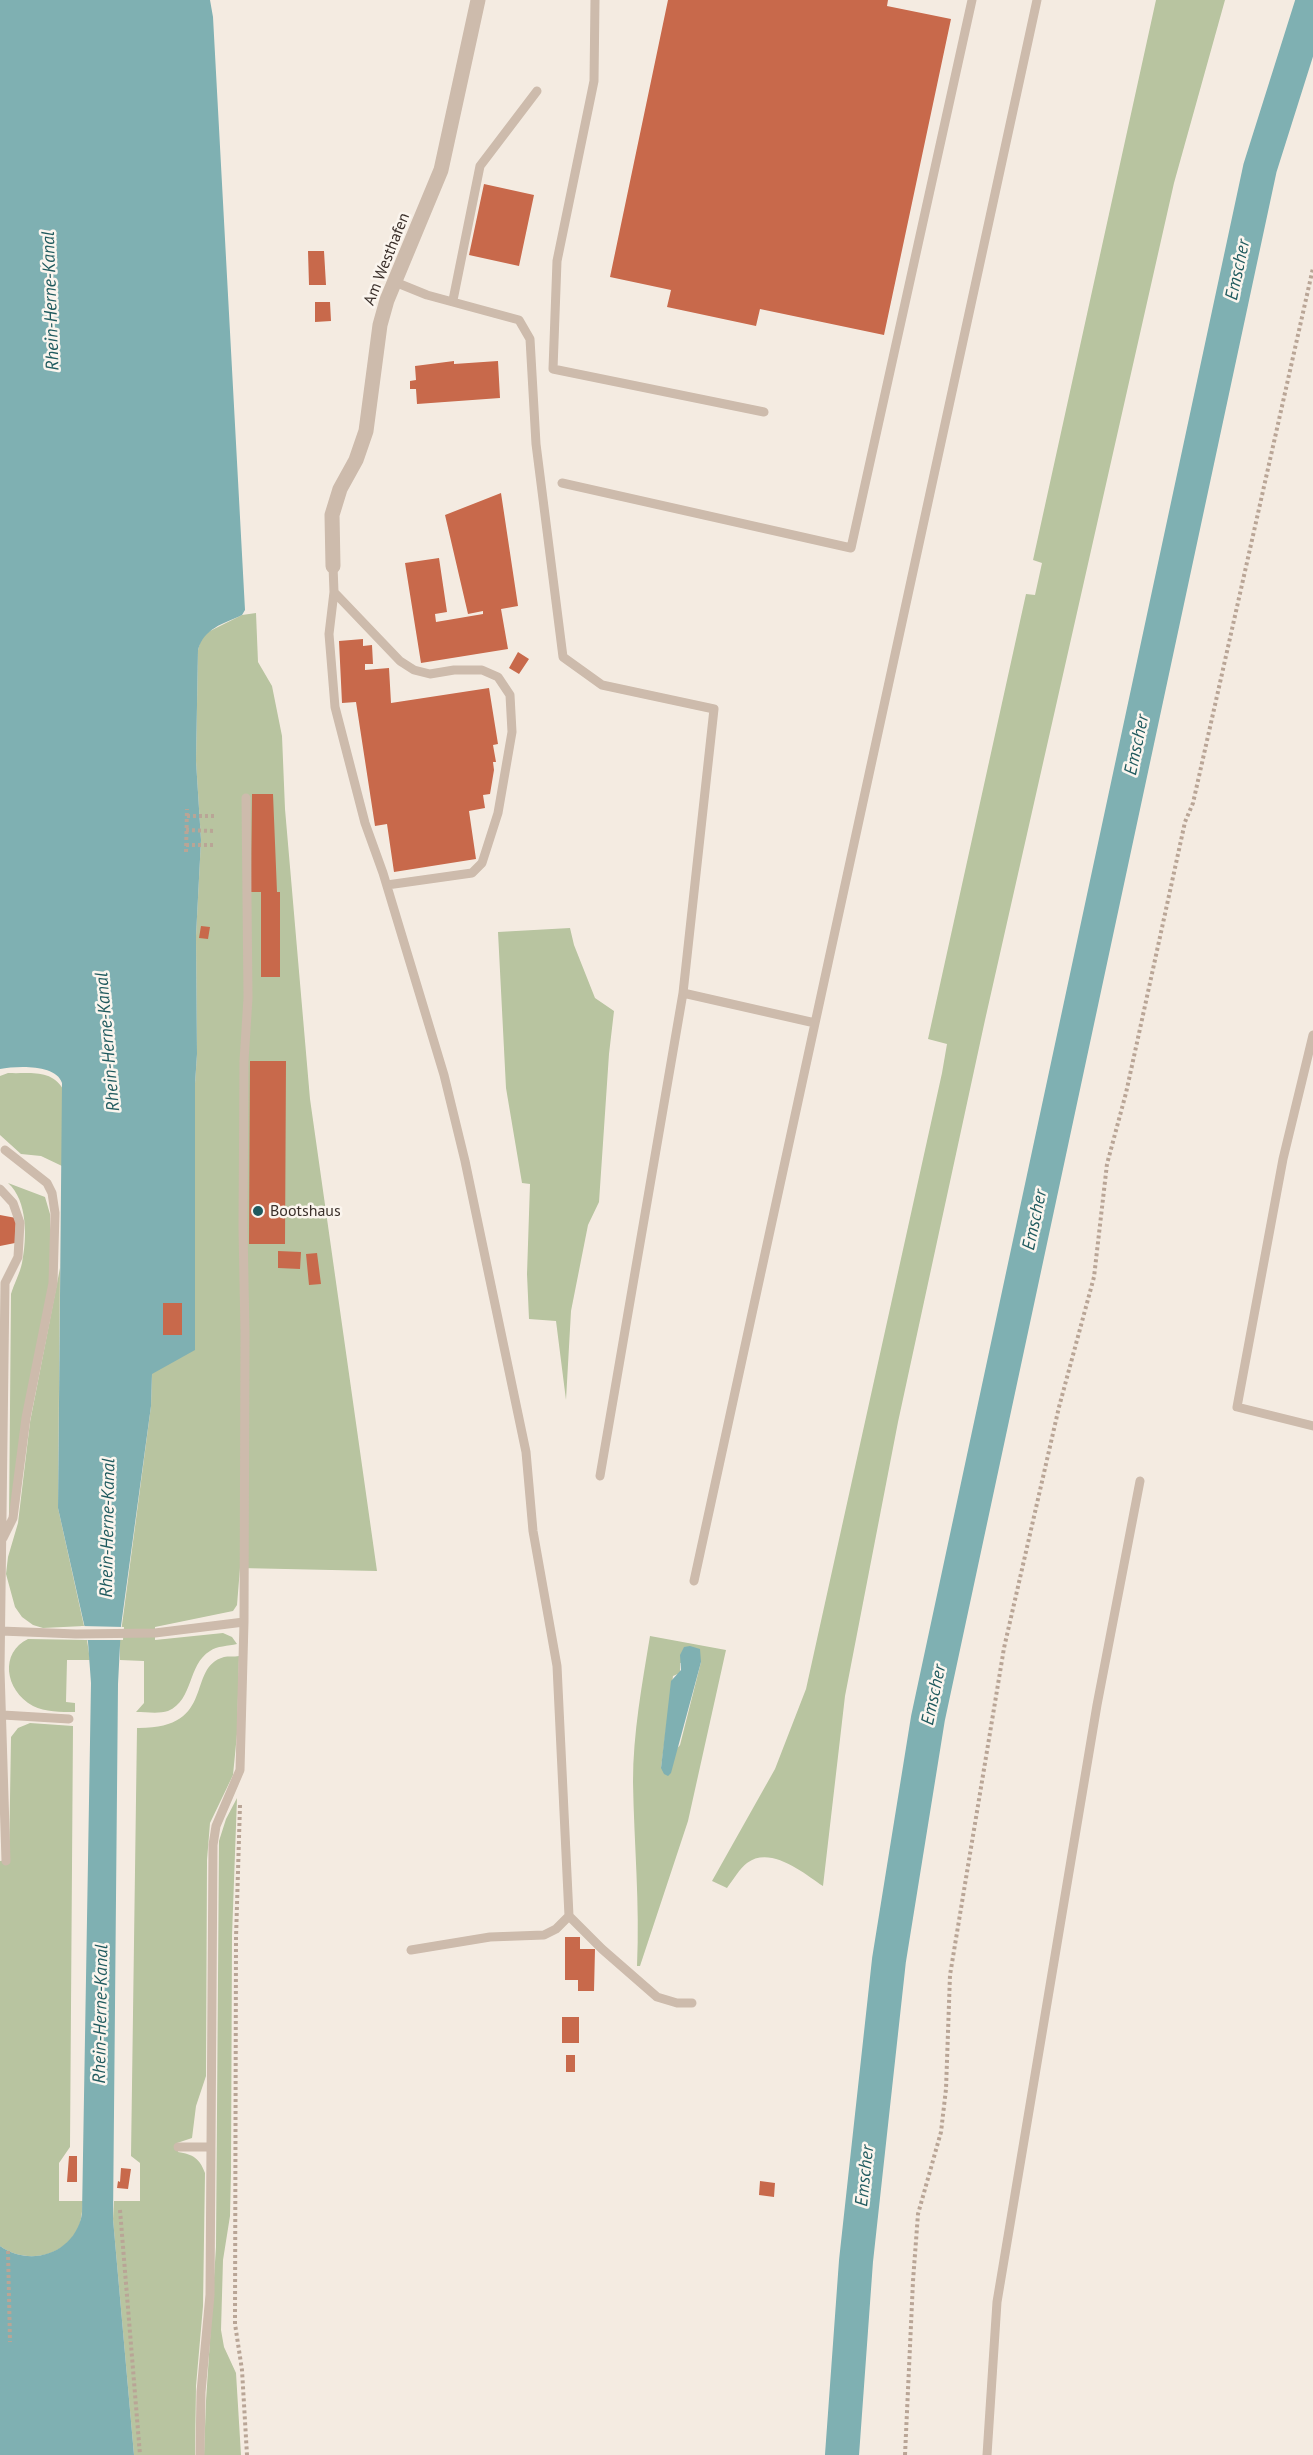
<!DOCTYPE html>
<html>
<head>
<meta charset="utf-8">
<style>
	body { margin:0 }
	canvas { display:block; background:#f4ebe1 }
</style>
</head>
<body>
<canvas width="1313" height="2455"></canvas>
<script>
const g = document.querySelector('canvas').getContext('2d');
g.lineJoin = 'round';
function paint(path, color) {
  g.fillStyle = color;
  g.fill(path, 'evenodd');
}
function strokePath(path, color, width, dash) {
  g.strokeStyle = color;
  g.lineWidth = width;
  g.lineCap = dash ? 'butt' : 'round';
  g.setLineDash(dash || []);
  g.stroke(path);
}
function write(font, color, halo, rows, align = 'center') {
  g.font = font + ' "PT Sans",sans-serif';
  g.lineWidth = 5;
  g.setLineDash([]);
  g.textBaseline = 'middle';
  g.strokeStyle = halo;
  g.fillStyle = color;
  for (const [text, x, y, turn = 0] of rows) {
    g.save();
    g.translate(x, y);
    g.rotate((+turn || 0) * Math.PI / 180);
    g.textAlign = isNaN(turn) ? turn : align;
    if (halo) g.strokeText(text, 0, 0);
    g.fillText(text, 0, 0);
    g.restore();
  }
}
const green = new Path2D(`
	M1156,0h69l-51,183 -189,837 -87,402 -53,274 -22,190c-19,-13 -53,-41 -76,-23 -7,5 -14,17 -20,25l-15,-7 63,-112 31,-80 136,-616 5,-29 -19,-5 98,-445 9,1 7,-32 -9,-3z
	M256,613l2,49 14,24 10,50 3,73 25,290 67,472 -137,-3 -3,37 -4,6 -78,16v13l68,-7 9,4 5,7c-9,2 -20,2 -27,7 -23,14 -16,49 -42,60 -9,3 -22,1 -32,1l8,-9v-42l-24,-1v-20l31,-234 1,-33 42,-43 1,-246 2,-30 -1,-118 5,-96 -5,-79 2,-111 3,-11 5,-6 36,-18z
	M570,928l4,17 21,53 19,13 -5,43 -10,148 -11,23 -17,86 -5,89 -10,-79 -27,-2 -2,-45 3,-90 -8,-1 -16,-95 -8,-156z
	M8,1073c22,1 43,-4 55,16l-1,77 -21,-10 -20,-2 -21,-19v-59z
	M8,1183l37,14 5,17v67l-41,240 2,-227c3,-10 9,-21 11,-31 5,-25 6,-62 -14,-80z
	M60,1268l-2,240 26,118 -41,2 -10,-3 -11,-8 -7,-10 -9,-33 2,-17 10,-34 12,-101z
	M650,1636l76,14 -38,171 -48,145h-3c3,-62 -3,-122 -4,-184 0,-49 9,-97 17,-146zM701,1662l-21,83 -19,23 12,-92 7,-3v-10z
	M28,1639l59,1 3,20h-23l-1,42 9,1v9c-14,0 -30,0 -42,-6 -29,-16 -33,-54 -5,-67z
	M239,1656l-2,78 -4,41 -23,48 -3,37 -1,216 -10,30 -4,32 -15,5 1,9c15,2 22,7 27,21l-2,133 -7,80 -1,69h-61l-21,-236 1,-18h26v-38l-9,-7 6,-428c81,1 48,-60 87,-71 4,-1 10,0 15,-1z
	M30,1723l43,3 -3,421 -11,16v38h24c-1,9 -1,19 -5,28 -15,29 -53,35 -78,17v-385l9,-1 2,-123 7,-9z
	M237,1798l-5,138 -1,237 -1,43 -7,44 -2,70 3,17 12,26 5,82h-37l2,-54 10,-154 3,-406 7,-22z`);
const water = new Path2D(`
	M0,0h210l3,17 32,593 -3,5c-19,9 -38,13 -44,35l-2,111 5,79 -5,96 1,118 -2,30v266l-43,24 -1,32 -30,220 -3,58 -5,535 21,236h-134v-209c31,22 75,7 82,-32l9,-531 -3,-41 -30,-134 4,-425c-6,-19 -45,-17 -62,-14z
	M690,1646l10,3 1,13 -30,111 -3,3 -4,-2 -3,-6 10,-87 10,-11 -1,-15 4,-8z`);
const pier = new Path2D(`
	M81,1626l43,1 -1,13h-39z`);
const river = new Path2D(`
	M842,2455l14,-194 33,-301 39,-242 332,-1550 53,-168`);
const building = new Path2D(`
	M668,0h220l-1,6 64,13 -67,316 -124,-26 -4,17 -89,-19 4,-17 -61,-13z
	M484,184l50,11 -15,71 -50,-11z
	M308,251h16l2,34h-17z
	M315,302h15l1,19 -16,1z
	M454,361v3l44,-3 2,37 -83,6 -1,-15h-6v-8l6,-1 -1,-14z
	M501,493l17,113 -17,3 7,40 -87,14 -16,-100 34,-5 8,54 -12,2 1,8 47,-8v-3l-15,3 -23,-99z
	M363,639v7l9,-1 1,19h-8v6l24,-2 2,35 98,-15 9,56 -5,1 3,17h-3l1,8 -4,24 -7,1 2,13 -16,3 7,48 -82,13 -7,-48 -12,2 -19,-124 -14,1 -3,-62z
	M518,652l11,7 -10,15 -10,-6z
	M252,794h21l4,98h3v85h-19v-85h-10z
	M201,926l9,1 -2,12 -9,-1z
	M250,1061h36l-1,183h-36z
	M0,1215l16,3 -1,25 -15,3z
	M278,1251l23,1 -1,17 -22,-1z
	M317,1253l4,31 -12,1 -3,-31z
	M163,1303h19v32h-19z
	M565,1937h15v12h15l-1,42h-16v-11h-13z
	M562,2017h17v26h-17z
	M566,2055h9v17h-9z
	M69,2156h8v26h-10z
	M121,2168l10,1 -3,20 -11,-1 1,-7 2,1z
	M760,2181l15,2 -1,14 -15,-2z`);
const path = new Path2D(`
	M187,816h27
	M186,830l28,1
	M186,845h28
	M186,852l1,-43
	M240,1805l-4,133 -1,386 7,46 5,85
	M120,2210l20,245
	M8,2251l2,91
	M905,2455l8,-174 5,-67 23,-82 5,-43 4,-114 54,-327 55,-241 35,-130 13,-113 19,-71 59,-271 8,-19 120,-535`);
const lane = new Path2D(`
	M595,0l-1,81 -37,180 -4,108 211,43
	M395,282l32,13 92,25 11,19 6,105 27,213 39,28 112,24 -31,284 -83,483
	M453,300l27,-134 57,-75
	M562,483l289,65 121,-548
	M333,566l1,26 -5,42 6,73 30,116 18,50 61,202 21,86 61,291 7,79 24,135 12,250 33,33 55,48 20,6h15
	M334,592l66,69 14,9 16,4 24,-4h28l16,7 12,18 2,37 -14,81 -16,50 -10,10 -85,12
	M683,993l132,30
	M1313,1035l-30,124 -46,248 76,19
	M0,1189l13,14 7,20 -2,34 -13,26 -5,387 6,191
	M3,1538l10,-20 13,-100 27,-135 2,-70 -3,-20 -5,-10 -42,-33
	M694,1581l343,-1581
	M1,1631l75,3 79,-1 89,-11
	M3,1715l66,4
	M411,1950l79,-13 54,-2 12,-6 13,-13
	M178,2147h33
	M200,2455l1,-63 9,-97 3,-450 3,-19 24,-56 4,-148 1,-289 -2,-105 1,-167 4,-63 -2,-200
	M987,2455l10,-153 100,-597 43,-224`);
const street = new Path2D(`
	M333,566l-1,-51 8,-26 16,-29 10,-29 14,-106 7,-25 54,-130 37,-170`);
const markers = [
	[258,1211,6,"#1f5a5e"]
];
const streetNames = [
	["Am Westhafen",387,259,-68]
];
const poiNames = [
	["Bootshaus",270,1211]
];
const waterNames = [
	["Emscher",1238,270,-78],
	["Rhein-Herne-Kanal",51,301,-92],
	["Emscher",1137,745,-78],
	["Rhein-Herne-Kanal",108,1042,-95],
	["Emscher",1035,1220,-78],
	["Rhein-Herne-Kanal",108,1528,-89],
	["Emscher",934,1695,-78],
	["Rhein-Herne-Kanal",101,2014,-89],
	["Emscher",865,2176,-84]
];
paint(green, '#b8c4a0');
paint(water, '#7fb0b2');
paint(pier, '#f4ebe1');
strokePath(river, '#7fb0b2', 34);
paint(building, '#c8694b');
strokePath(path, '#b9a596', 4, [3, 3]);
strokePath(lane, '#cdbbac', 9);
strokePath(street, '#cdbbac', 15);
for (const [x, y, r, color] of markers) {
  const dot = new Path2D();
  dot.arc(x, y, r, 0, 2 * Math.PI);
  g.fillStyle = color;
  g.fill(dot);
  strokePath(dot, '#fbf5ee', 2);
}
write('16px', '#3b302b', '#fbf5ee', streetNames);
write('16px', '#3b302b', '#fbf5ee', poiNames, 'left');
write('italic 18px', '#1f5a5e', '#fbf5ee', waterNames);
</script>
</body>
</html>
